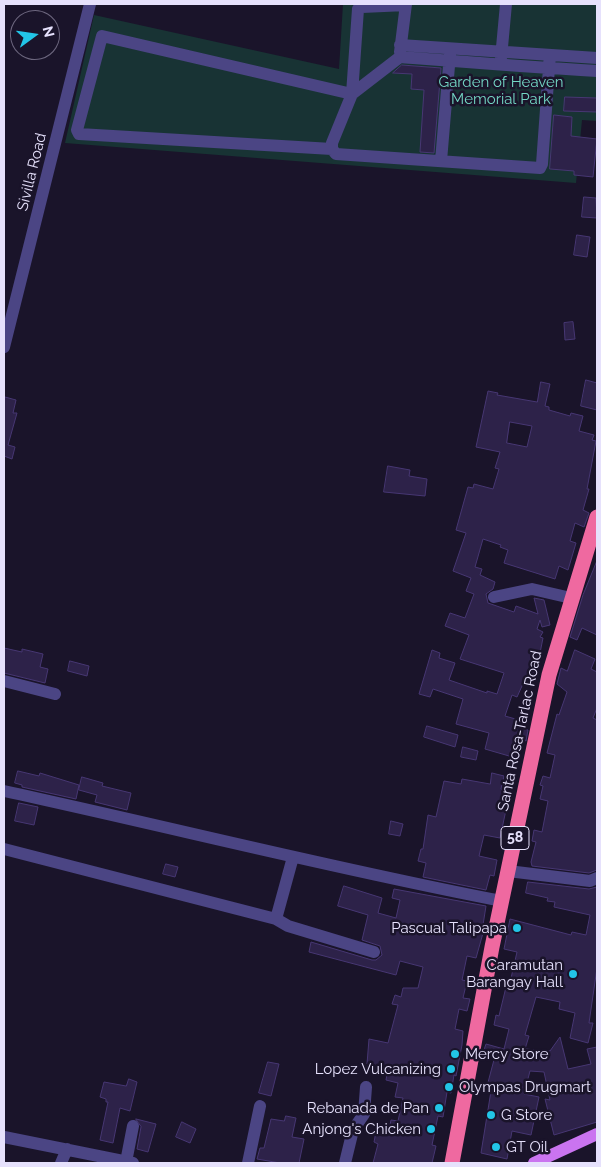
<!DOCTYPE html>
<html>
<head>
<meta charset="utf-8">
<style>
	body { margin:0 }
	#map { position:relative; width:601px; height:1167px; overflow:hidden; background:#1a142a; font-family:Raleway,sans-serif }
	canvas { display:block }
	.frame { position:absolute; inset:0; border:5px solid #e6e1fc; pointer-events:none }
	.north { position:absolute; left:10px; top:10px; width:50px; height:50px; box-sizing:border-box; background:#1a142a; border:1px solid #6c667e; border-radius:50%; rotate:76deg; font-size:14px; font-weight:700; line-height:20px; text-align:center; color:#e6e1fc }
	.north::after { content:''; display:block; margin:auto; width:18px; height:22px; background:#22c5e7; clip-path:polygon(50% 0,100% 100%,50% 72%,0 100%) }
</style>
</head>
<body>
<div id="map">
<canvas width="601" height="1167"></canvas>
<div class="frame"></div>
<div class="north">N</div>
</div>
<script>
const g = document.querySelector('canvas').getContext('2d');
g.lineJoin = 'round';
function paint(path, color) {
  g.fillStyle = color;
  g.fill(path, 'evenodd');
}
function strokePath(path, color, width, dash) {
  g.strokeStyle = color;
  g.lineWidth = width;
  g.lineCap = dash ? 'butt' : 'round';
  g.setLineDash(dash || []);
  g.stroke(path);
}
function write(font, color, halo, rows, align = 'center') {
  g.font = font + ' Raleway,sans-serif';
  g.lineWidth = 5;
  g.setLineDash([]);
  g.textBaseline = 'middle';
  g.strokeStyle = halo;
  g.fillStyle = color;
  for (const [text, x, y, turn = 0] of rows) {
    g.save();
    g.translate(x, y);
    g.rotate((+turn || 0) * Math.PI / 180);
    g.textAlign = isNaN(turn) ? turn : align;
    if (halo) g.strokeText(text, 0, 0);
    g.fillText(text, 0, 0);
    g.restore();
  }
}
const green = new Path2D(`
	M343,4h254v117l-15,-1 -6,63 -511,-40 29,-128 245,54z`);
const building = new Path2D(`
	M402,65l39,3 -7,85 -14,-1 4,-62 -13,-1 1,-15 -19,-1z
	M565,97l32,1v14l-33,-1z
	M554,115l18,2 -1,19 26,3 -4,38 -19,-2v-4l-24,-2z
	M584,197l12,1 1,20 -15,-1z
	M577,235l13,2 -3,20 -13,-2z
	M573,322l2,17 -10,1 -1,-17z
	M586,380l11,3v27l-16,-4z
	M541,382l9,2 -5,22 4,1v3l21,6 1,-3 12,3 -4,15 15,4 -2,5 4,1 -9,48h2l-6,21 6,3 -5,14 -9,-4 -5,18 6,2 -8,27 -9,-4 -4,13 -51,-16 4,-13 -8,-3 1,-2 -18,-6 -8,28 7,2 -2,6 15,7 -2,7 -7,5 2,9 26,9 2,-6 22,8 -4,-16 10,2 6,25 -8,2 -2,-7 -3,9 6,3 -3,5 3,1 -5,25 -6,14 -5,-2 -10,22 -5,-2 -7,21 21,6 -2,7 4,1 -2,11 -4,-2 -2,3 -4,16 -31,-9 4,-16 -33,-9 7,-25 -30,-10 -3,8 -11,-3 13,-44 8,3 -1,5 16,5 -6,17 38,13v-2l10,3 7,-21 -44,-14 9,-24 -24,-9 5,-13 15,5 9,-24 -8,-3 5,-13 -18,-7 13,-38 -10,-3 12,-43 5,1 1,-4 19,5 6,-20 -4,-1 5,-16 -24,-5 12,-56 10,2 -1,2 40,7zM510,422l22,4 -5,21 -20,-4z
	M5,397l11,3 -3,13h4l-9,32 7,2 -3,12 -8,-3z
	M388,466l22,4 -1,6 18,3 -2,17 -41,-4z
	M597,561v74l-15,-7 -5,12 -7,-3 13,-42z
	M4,648l18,4v-3l21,5 -3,13 8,2 -3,14 -41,-10z
	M575,650l20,9 -4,10 6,3v36l-4,10 4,2v150l-8,3 -57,-7 -1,-4 5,-20 -4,-1 2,-11 8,2 6,-31 -8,-2 3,-13 -3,-1 3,-9 7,2 5,-23 -8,-2 10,-39 2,1 8,-23 -10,-8 4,-16 6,3z
	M70,661l19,5 -2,10 -19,-5z
	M427,726l31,9 -3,12 -31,-10z
	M463,747l15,4 -2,9 -15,-3z
	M18,771l21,5 1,-3 39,12 -3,14 -54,-12v-2l-7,-2z
	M492,773l12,3 -3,13 9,2 -10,47 -16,-3 -5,21 18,4 -3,16 -4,-1 -4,15 -63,-13 3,-14 -8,-2 3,-12h2l5,-34 8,2 8,-36 17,3 1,-5 28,5z
	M82,777l21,6 -1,3 29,7 -4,17 -32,-8 2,-7 -18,-5z
	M19,803l19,4 -4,18 -19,-4z
	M391,821l12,3 -3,12 -11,-2z
	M166,864l12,3 -3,10 -12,-3z
	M528,882l61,7 8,-2v81l-8,55h4l-5,20 -18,-5 5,-25 -16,-4 1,-7 -24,-5 -11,38 4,1 -4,13 25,2 10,-14 8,32 23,-5 -4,-15 10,-2v75l-43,13 -9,-36 5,1 -6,-28 -14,-1 -6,23 15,3 -8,38 -19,-4 -5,28 -26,-6 10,-62 -5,-1 9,-34 -12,-3 3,-9 18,5 5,-20 -15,-4 2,-10 3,1 7,-29h3l8,-35 -13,-3 6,-30 61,16 1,-3 14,3 4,-20 -36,-8 1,-5 -8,-1 1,-3 -22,-5z
	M344,886l38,12 -4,15 18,5 4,-18 -8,-2 2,-9 92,17 -3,19 2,1 -9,32 -9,-2 -5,24 5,1 -4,17 7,1 -3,12 -8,-2 -4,20 8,2 -1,14 -6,31 -2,-1 -3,18 -4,-1 -4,25 -5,-1 -6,29 4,1 -4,17h-59l5,-19 -4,-2 2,-10 12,3 3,-15 7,1 5,-23 -8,-1 3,-14 -12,-3 2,-11 -21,-5 2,-25 19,4 10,-38 -6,-1 3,-9 6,2 2,-9h15l5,-21 -23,-6 -4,14 -87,-23 2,-10 61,18h4l6,-5 -2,-9 -18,-6 6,-25 -30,-9z
	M268,1062l11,2 -8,32 -12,-3z
	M129,1079l8,3 -7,29 -10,-3 -7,35 -13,-3 8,-38h-2v-3l-6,-2 4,-15 22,4z
	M286,1116l10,2 -4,19 12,2 -5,24h-19l-23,-4 3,-11h4l7,-29 13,2z
	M136,1119l20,5 -8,28 -11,-3 4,-22z
	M182,1122l14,7 -6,14 -14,-6z`);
const minor = new Path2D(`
	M400,45l197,13
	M400,52l6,-48
	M550,55l-1,13 -7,96 -2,4 -204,-14 -4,-5v-6l20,-49 48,-37c66,5 131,10 197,14
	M501,58l5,-54
	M332,149l-253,-15 -2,-4 25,-94 250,58 6,-85 4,-2 44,-2
	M441,161l9,-107
	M4,347l86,-343
	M494,597l38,-8 39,9
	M4,681l51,13
	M4,791c166,36 331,78 498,110
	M4,849l272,70
	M293,857l-17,62 12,7 86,26
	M508,871l82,10 7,-3
	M4,1137l129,26
	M126,1162l7,-36
	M61,1163l6,-14
	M248,1163l12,-57
	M345,1163l8,-33 11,-16 2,-27`);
const major = new Path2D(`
	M534,1163l63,-29`);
const highway = new Path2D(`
	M452,1163l40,-216 57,-272 48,-158`);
const markers = [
	[517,928,5,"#22c5e7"],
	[573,974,5,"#22c5e7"],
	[455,1054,5,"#22c5e7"],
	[451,1069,5,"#22c5e7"],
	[449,1087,5,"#22c5e7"],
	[439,1108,5,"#22c5e7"],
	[491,1115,5,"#22c5e7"],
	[431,1129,5,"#22c5e7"],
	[496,1147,5,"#22c5e7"]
];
const shields = [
	[515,838,28]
];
const shieldNames = [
	["58",515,838]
];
const parkNames = [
	["Garden of Heaven",501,82],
	["Memorial Park",501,99]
];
const streetNames = [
	["Sivilla Road",32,172,-76],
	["Santa Rosa-Tarlac Road",520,731,-78]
];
const poiNames = [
	["Pascual Talipapa",507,928],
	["Caramutan",563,965],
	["Barangay Hall",563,982],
	["Mercy Store",465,1054,"left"],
	["Lopez Vulcanizing",441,1069],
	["Olympas Drugmart",459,1087,"left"],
	["Rebanada de Pan",429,1108],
	["G Store",501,1115,"left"],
	["Anjong's Chicken",421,1129],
	["GT Oil",506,1147,"left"]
];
paint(green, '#183334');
paint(building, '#2d2249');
strokePath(building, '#473773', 1);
strokePath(minor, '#4b4584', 12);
strokePath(major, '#ca74f0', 12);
strokePath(highway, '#ef69a0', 15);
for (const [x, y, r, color] of markers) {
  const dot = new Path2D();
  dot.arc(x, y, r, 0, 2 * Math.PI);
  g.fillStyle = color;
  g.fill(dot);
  strokePath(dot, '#1a142a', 2);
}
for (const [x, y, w] of shields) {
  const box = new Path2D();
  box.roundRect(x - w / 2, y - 11.5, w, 23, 4);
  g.fillStyle = '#1a142a';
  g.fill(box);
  strokePath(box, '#e6e1fc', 1);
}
write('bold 14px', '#e6e1fc', null, shieldNames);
write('15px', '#73d6c4', '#1a142a', parkNames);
write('15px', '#e6e1fc', '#1a142a', streetNames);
write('15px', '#e6e1fc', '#1a142a', poiNames, 'right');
</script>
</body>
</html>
